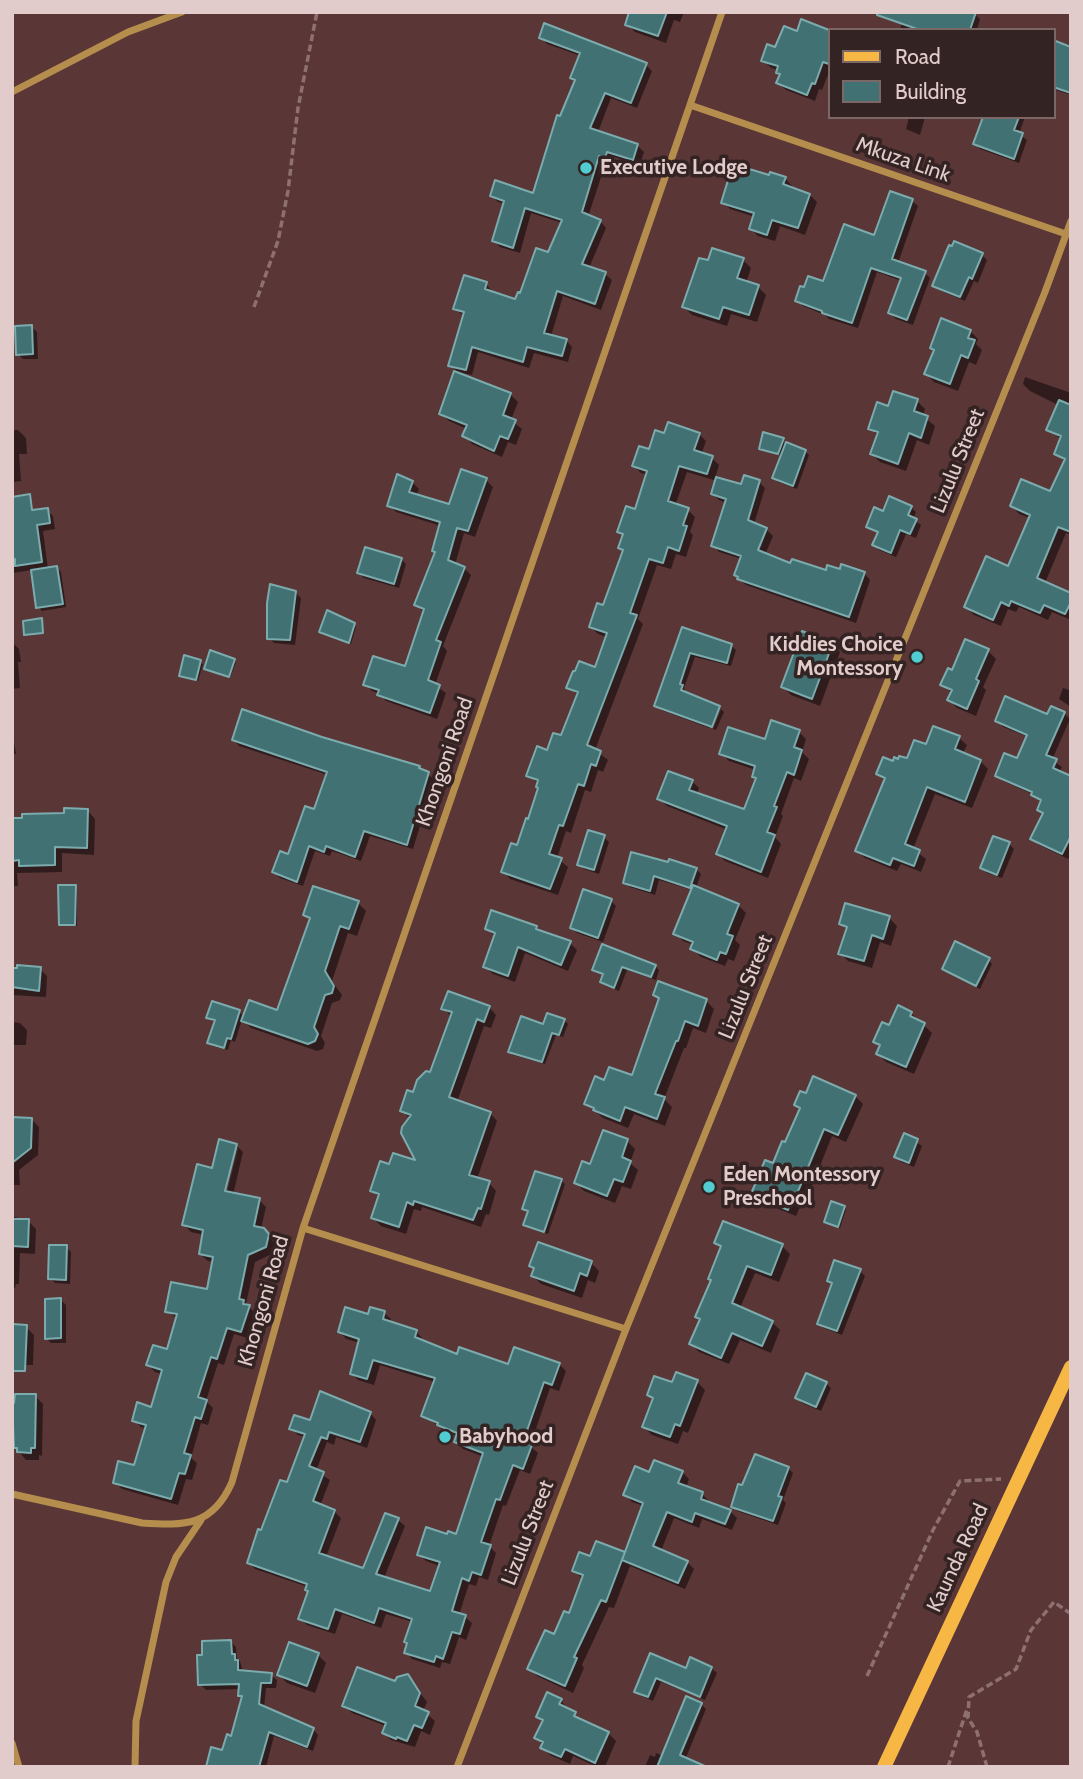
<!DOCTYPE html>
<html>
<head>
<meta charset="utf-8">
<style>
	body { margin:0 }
	#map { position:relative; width:1083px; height:1779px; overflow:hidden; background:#5a3637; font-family:Cabin,sans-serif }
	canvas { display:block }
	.frame { position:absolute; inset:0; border:14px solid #e2cccb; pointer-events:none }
	.legend { position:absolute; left:828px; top:28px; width:228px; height:91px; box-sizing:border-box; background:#342323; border:2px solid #7a6766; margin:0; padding:9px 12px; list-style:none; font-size:21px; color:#e2cccb }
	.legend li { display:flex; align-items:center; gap:14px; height:35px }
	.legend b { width:35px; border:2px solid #7a6766 }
</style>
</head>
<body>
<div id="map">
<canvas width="1083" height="1779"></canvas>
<div class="frame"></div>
<ul class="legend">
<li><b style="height:9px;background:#f6b745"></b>Road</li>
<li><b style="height:19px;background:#427173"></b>Building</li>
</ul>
</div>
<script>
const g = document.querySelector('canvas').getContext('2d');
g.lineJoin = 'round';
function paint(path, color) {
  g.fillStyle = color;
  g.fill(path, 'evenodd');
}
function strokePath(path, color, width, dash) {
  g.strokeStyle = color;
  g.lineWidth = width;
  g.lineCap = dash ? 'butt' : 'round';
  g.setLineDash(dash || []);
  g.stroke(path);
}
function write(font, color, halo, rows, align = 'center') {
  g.font = font + ' Cabin,sans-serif';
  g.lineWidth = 7;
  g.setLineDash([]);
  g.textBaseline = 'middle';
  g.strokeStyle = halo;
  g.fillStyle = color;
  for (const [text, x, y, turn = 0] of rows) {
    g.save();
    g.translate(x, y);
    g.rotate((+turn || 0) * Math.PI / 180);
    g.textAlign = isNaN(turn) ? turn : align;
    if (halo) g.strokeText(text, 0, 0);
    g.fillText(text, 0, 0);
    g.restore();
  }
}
const shadow = new Path2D(`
	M631,12h53l-4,10 -6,-2 -8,23 -31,-11 -8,-8z
	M905,12l70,2 5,5 -3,11h-77z
	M802,22l27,10v40l-7,18 -3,-1 -4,12 -29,-11 -8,-7 3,-7 -2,-6 -8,-2 -8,-8 35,-26z
	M541,37l105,28 6,6 -15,37 -26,-10 -13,34 39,13 7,7 -4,13 -26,-8 -2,7 -6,-2 -18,55 12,4 6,7 -17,40 16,6 7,6 -11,30 -38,-14 -12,40 15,4 6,7 -4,15 -34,-9 -5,15 -51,-16 -6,23 -14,-3 -1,2 53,20 8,8 -7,18 11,9 -6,16 -8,-3 -6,15 -30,-13 -7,-8 2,-7 -18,-8 -8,-7 15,-43 -6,-6 14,-49 -9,-7 31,-25 6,7v2l25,8 32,-47 13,-31 -31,-10 -11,40 -20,-6 -6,-6 11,-37 -7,-2 -6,-6 42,-1 42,-113 -4,-4 9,-22 -34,-12z
	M1067,44l4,2v49l-18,-6v-34l9,3z
	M909,117h16l-5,18 -14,-6z
	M985,117h40l-6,17 8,6 -8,23 -39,-14 -5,-5z
	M770,177l15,1 7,8 -1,3 19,6 7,7 -12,33 -25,-9 -5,15 -17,-5 -7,-7 4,-12 -25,-8 -7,-7z
	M912,201l6,5 -20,57 27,10 5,5 -17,47 -17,-6 -6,-6 12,-32 -25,-9 -19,56 -29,-9 -4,-4 -22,-9 -6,-5 27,-18z
	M982,255l5,5 -9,23 -4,-2 -9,20 -26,-11 -5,-5z
	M743,260l8,8 -5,15 12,4 8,8 -9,27 -26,-8 -4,12 -35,-11 -8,-8 25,-45z
	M32,327l5,5 1,27h-15l-5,-5z
	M970,331l8,8 -2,5 6,6 -6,15 -7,-3 -11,29 -24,-9 -8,-8z
	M1025,377l46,16v142l-5,-2 -21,50 26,12v25l-19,-8 -4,8 -29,-13 -3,5 -8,-3 -7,17 -27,-11 -8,-8 43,-39 21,-50 -11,-4 -7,-8 39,-13 15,-31 -10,-9 6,-13 -14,-11 10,-24 -28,-14 -7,-7z
	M917,401l8,8 -2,7 12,10 -6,19 -12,-5 -11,31 -26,-9 -8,-8 6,-18 -8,-8 19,-20z
	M12,430h6l8,8 1,16h-8l2,27 -9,1z
	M699,434l7,7 -5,14 11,3 7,7 -4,13 27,8 17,-4 6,6 -11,36 12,5 7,7 -8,19 26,11 36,6 37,1 6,7 -14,43 -110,-38 -7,-6 3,-20 -23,-7 -6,-7 14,-42 -8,-3 -6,-6 4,-13 -30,-9 -12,34 13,4 7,7 -5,15 3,3 -7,22 -10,-3 -5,15 -14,-4 -19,54 5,5 -48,126 13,10 -5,12 -5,-2 -7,22 -6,-2 -14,43 -5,-2 -9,27 11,9 -10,28 -48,-16 -7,-8 15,-24 11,-26 10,-32v-5l-11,-9 34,-37 16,-43 -10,-8 28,-18 11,-32 -9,-3 -7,-7 13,-19 20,-56 -4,-4 4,-12 -5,-5 17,-20 12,-36 -7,-2 -7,-7 31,-30z
	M783,439l1,5 21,7 4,4 -12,34 -19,-7 -4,-4 9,-22 -22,-8z
	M462,471l24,9 7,7 -18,50 -11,-4 -9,32 9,3 7,7 -28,71 4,5 -12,34 11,8 -9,26 -51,-18 -6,-7 -8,-3 -7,-7 41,-15 19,-56 -9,-8 20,-52 -2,-2 7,-25 -45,-14 -7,-7 23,-23 7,7 -3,7 34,10z
	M911,507l5,5 -3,7 8,6 -5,13 -10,-4 -10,23 -17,-7 -5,-5 5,-11 -11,-8 16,-13z
	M47,510l6,6 2,13 -12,2 5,38 9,-1 4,4 5,35 -24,4 -4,-4 -6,-37 -20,3v-34z
	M401,559l5,5 -7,24 -35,-10 -5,-5z
	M295,592l6,6 -6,47 -21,-2 -5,-5z
	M354,625l2,2 -5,17 -28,-11z
	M683,630l48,16 5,4 -5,16 -36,-9 -11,31 2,5 32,14 -9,21 -48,-18 -5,-5z
	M12,642l7,7 2,13h-3l2,26 -8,1z
	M832,644l8,8 -20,54 -29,-11 -8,-8z
	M988,651l8,8 -13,28 3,3 -10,26 -19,-8 -8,-8 3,-7 -10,-8 11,-13z
	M186,658l17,6 -5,17 -17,-6z
	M234,660l2,2 -6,16 -22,-8z
	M1071,687v20l-12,-8 4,-11 6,2z
	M721,709l3,3 -8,18 -3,-1z
	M1064,713l6,6 -18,41 10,7 -3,6 12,5v76l-3,5 -29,-14 -6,-6 11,-24 -5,-6 3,-7 -10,-8 -29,-13 -6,-6 21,-14 10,-24 -25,-10 -6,-6z
	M12,731l4,23h-4z
	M799,732l7,7 -4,13 7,7 -8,22 -7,-3 -13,36 2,2 -8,21 6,7 -13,34 -43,-17 -7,-7 10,-24 -61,-24 -8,-7 33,-18 7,7 -2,6 48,18 12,-32 -3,-4 2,-6 -27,-9 -8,-8z
	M321,738l98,30 15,11 -21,70 -43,-13 -9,25 -29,-10 -2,5 -15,-5 -12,35 -23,-8 -6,-6 15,-16 26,-45 13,-36 -89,-29 -5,-6z
	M959,738l8,7 -4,8 17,8 8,8 -16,39 -37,-14 -22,55 13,10 -5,13 -20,-8 -4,7 -32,-13 -8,-7 29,-70 -8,-8 15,-10 15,-2 19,-14z
	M88,811l7,8 -1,36 -32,-2v19l-45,1 1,13h-6v-66z
	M604,837l5,5 -10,32 -15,-5 -5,-5z
	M1009,844l5,5 -12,29 -15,-5 -5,-6z
	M632,854l64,15 5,5 -5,14 42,17 8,8 -11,27 5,5 -6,16 -6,-2 -3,7 -24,-9 -8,-8 1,-4 -11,-4 -8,-8 17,-43 -33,-10 -4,15 -25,-8 -5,-5z
	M75,886l2,2v38h-14l-2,-2z
	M585,891l26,10 5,5 -13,36 -26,-9 -5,-5z
	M358,903l8,8 -9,25 -9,-3 -16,48 10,14 -2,5 -8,3 -11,33 4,7 -2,6 -6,2 -66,-23 -9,-9 -7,23 -4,-2 -3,10 -15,-4 -4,-4 7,-20 -8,-5 31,-5 5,5 34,-5 33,-91 -6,-6z
	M889,918l8,8 -6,20 -11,-4 -8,26 -24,-7 -8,-8 7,-23 -6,-6z
	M536,927l7,7 27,9 7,7 -9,21 -43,-18 -10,29 -22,-8 -8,-7 9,-31 -7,-8z
	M603,946l52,20 4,4 -3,10 -29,-10 -8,21 -13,-5 -4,-4 2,-6 -10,-7z
	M989,960l3,4 -12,25 -36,-20z
	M12,967l28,2 7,7 -1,21 -34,-2z
	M660,984l46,17 8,8 -8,24 -13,-5 -7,20h-2l-20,51 8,8 -7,19 -31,-12 -6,14 -25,-10 -17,-15 19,-21 28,-4 27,-78 -5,-5z
	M489,1007l7,8 -5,13 -7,-2 -27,76 33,11 7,8 -20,58 12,4 7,8 -7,24 -3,-1 -5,13 -59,-20 -1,4 -7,-2 -8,25 -25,-8 -8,-8 7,-20 -8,-8 18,-23 28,-4 -8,-44 -8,-9 29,-36 21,-57 -9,-9z
	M911,1013l21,20 -18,41 -28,-12 -8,-8 3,-7 -6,-5 15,-15z
	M564,1020l4,4 -5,13 -7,-2 -11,29 -32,-9 -3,-3 34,-26z
	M12,1022l8,1 7,7 -1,15h-14z
	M855,1096l8,8 -17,38 -14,-6 -29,72 -3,-1 -4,9 -35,-14 -8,-8 33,-49 15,-35 -5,-5z
	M12,1118l19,1 8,8 -1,28 -19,15 1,15h-8z
	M604,1132l23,9 8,8 -5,14 8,7 -7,19 -9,-3 -7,17 -31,-12 -8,-8 15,-16z
	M905,1135l17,11 -8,21 -13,-5 -5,-5z
	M236,1145l7,7 -10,43 26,5 7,7 -5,22 14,14 -3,11 -17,8 -9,42 10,10 -8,24 -14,-4 -10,31 -6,-2 -12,38 7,7 -5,17 -7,-2 -10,35 6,5 -5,17 -6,-1 -8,26 -56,-16 -7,-7 20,-15 12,-38 -6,-2 -7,-7 18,-11 11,-35 -8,-2 -7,-7 20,-14 10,-32 -11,-8 41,-20 6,-29 -6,-1 -8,-7 4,-19 -13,-3 -7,-7 29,-55zM234,1148h4l-13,52 -3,-1z
	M561,1181l4,3 -17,50 -19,-6 -4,-4 4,-10 -5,-5z
	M844,1207l2,2 -6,19 -14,-7z
	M12,1216l16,5 8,8 -1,25 -15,-1 -1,31h-3l-1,4h-3z
	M716,1242l66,4 8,8 -11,28 -24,-9 -15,35 32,14 8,8 -9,23 -31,-13 -11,24 -30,-12 -8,-8 10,-24 -4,-4 15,-35 -2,-2 12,-31z
	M66,1247l5,5 -1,32 -15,-1 -5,-5z
	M591,1263l8,8 -4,12 -7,-3 -6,18 -41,-14 -8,-8 2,-6 -4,-4z
	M860,1271l5,5 -23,59 -18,-7 -5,-5 14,-38 -4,-4z
	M61,1300l5,5v38h-15l-5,-5z
	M384,1313l7,6 -1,4 26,8 6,7 -1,3 37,15 51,11 50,-3 7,7 -7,20 -9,-3 -20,58 8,7 -8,21 -10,-4 -14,36 -3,-1 -14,41 7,7 -8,27 -9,-3 -3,9 -7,-2 -10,31 6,2 7,6 -6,17 -7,-3 -9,27 -8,-2 -2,6 -28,-9 -6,-7 7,-30 -27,-8 -5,14 -39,-14 -7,20 -28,-9 -7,-6 10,-27 -2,-5 -53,-18 -6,-6 39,-79 18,-47 -8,-2 -7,-7 20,-6 59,-9 6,7 -9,28 -31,-11 -2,8 -7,-3 -11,29 14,9 -10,26 14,5 7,7 -15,39 38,13 34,-50 7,6 -21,52 48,15 8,-27 -14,-5 -7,-6 29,-19h9l27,-79 -21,-8 -7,-7 2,-6 -12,-4 -23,-17 12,-33 -55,-17 -6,20 -16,-5 -7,-7 9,-30 -14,-4 -6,-7 29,-16z
	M26,1327l8,8 -1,30h-21z
	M697,1382l8,8 -17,43 -5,-2 -5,13 -26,-9 -8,-8 10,-27 -5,-5 24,-10z
	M826,1383l5,5 -10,23 -19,-8 -5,-5z
	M12,1396h23l8,8 -1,52 -3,-1v5h-13l-11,-13v-5h-3z
	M788,1468l5,5 -10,27 3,3 -8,22 -41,-14 -4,-5z
	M682,1472l7,7 -3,9 16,6 7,7 -1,2 22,8 7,7 -5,12 -30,-11 -3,9 -25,-10 -13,33 26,11 7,7 -9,20 -55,-23 -16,42 -5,-1 -27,58 2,3 -11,25 -36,-17 -8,-8 41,-52 13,-37 -9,-8 17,-12 35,-4 18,-49 -12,-4 -7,-7 25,-21z
	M231,1642l5,5 1,11 3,3 3,11 28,3 6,5 -1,8h-10l-2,20 49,21 5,6 -5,16 -39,-15 -8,31h-59l17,-15 9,-14 10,-40 -3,-3v-6l-34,1 -6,-6z
	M318,1655l8,8 -11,30 -28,-10 -8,-8z
	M651,1655l36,15 4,-10 20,8 6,5 -12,27 -44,-18 -8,19 -12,-5 -5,-5z
	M407,1676l20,26 -4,9 12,10 -5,14 -9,-4 -6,16 -24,-7 -7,-7 2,-7 -34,-13 -8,-8 52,-22z
	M561,1700l7,10 15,11 25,12 8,8 -11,26h-8l-24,-11 -3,8 -20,-9 -8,-8 1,-2 -7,-7 8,-16 -6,-5z
	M701,1704l5,5 -21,51 5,7h-45l5,-12 5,2 1,-4 8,3z`);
const building = new Path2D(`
	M629,12h38l-9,24 -33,-11z
	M877,12h99l-6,18h-50l-43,-15z
	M801,19l28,11v34l-6,-2 -8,22 -3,-1 -5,12 -31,-12 4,-9 -4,-1 2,-7 -17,-5 6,-17 8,3 9,-21 13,5z
	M544,23l103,40 -16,40 -26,-10 -15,35 48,16 -5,16 -26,-8 -2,6 -6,-2 -17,56 19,8 -19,44 24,8 -11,32 -38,-13 -13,42 23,6 -5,17 -35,-9 -4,15 -51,-15 -6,23 -18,-4 16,-54 -11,-3 11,-34 23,7 -2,7 30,10 3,-7 2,1 16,-45 12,4 14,-32 -37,-12 -12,40 -21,-7 12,-40 -14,-5 5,-16 38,13 24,-78 3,1 15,-36 -5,-2 10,-25 -41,-15z
	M1053,40l18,7v46l-18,-6z
	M983,117h36l-5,13 9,3 -9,26 -41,-15z
	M733,164l36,11 1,-3 16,5 -3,7 27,10 -12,34 -26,-8 -5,15 -18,-6 5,-16 -33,-10z
	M890,191l23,8 -21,60 34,12 -19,49 -19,-7 13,-35 -30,-10 -19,55 -30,-10v-2l-27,-10 5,-15 4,1 4,-11 15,5 21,-57 30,11z
	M954,241l29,12 -11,26 -3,-2 -9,20 -28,-11 17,-41 3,1z
	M712,248l32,10 -7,20 22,7 -10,30 -26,-8 -4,12 -37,-12 17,-49 9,2z
	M941,318l30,12 -3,8 7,2 -7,18 -7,-3 -11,29 -26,-10 10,-24 -4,-2z
	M32,325l1,29 -17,1 -1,-29z
	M454,371l57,22 -8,22 13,5 -8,19 -8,-3 -6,15 -32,-15 5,-11 -28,-11z
	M893,391l25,8 -4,12 14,5 -7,22 -12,-5 -11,31 -28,-10 8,-22 -10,-3 9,-27 11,4z
	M1059,400l12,5v127l-13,-5 -21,51 34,15v9l-6,12 -21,-9 -4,8 -29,-12 -2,5 -8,-4 -8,18 -29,-13 22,-51 22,10 22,-51 -20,-9 11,-27 29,12 15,-32 -11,-5 7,-18 -15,-6z
	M668,422l32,11 -6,17 19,6 -6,18 -28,-8 -11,35 21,7 -6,17 4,1 -8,25 -11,-4 -5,16 -14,-4 -19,54 7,2 -50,130 14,6 -5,15 -5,-2 -7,22 -6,-2 -15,42 -4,-1 -10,29 13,4 -12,31 -49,-17 10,-29 6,2 9,-27 2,1 10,-31 -2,-1 2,-7 -12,-4 11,-30 10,4 6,-17 8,2 17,-43 -12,-4 7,-17h2l4,-10 16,6 12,-34 -18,-6 8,-24 6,2 20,-55 -5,-2 5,-14 -6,-2 9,-26 9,3 12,-38 -15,-5 7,-20 10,3 6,-19 9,3z
	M763,432l21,6 -6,16 -19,-5z
	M786,442l20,8 -13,36 -21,-8z
	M461,469l26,9 -19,53 -11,-3 -9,32 17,7 -29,73 5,2 -13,38 12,5 -10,28 -53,-18 2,-5 -16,-5 10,-29 32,10 19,-57 -10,-4 21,-53 -3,-1 8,-29 -53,-16 10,-32 16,7 -4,11 40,12z
	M744,475l16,5 -12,40 19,8 -9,22 32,13 2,-4 34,11 1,-5 13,4 1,-5 24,8 -16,45 -112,-38 1,-2 -4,-2 7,-19 -30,-10 15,-47 -15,-5 5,-17 25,7z
	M30,494l2,16 16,-2 2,15 -13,2 5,37 -27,4v-7l-3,1v-63z
	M889,496l23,10 -4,9 9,4 -7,15 -10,-4 -9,23 -19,-8 6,-13 -12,-5 8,-20 9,4z
	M365,547l37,11 -8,26 -37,-11z
	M57,566l6,38 -27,4 -5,-38z
	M270,584l26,7 -6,49 -23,-1v-36z
	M327,610l28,13 -6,20 -30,-11z
	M42,618l1,15 -19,2 -1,-14z
	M682,627l50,17 -5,19 -37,-10 -10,31 3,1 -2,5 39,16 -8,21 -58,-21z
	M802,631l31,12 -21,56 -31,-12z
	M965,639l24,10 -13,30 3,2 -12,28 -20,-9 5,-10 -12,-5 8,-17 4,2z
	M210,650l25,9 -6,18 -25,-8z
	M184,655l17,5 -5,20 -17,-4z
	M1005,696l42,18 4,-8 14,6 -19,43 11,4 -4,9 18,8v60l-9,18 -32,-15 13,-26 -6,-3 4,-10 -10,-5 1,-3 -37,-16 9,-23 13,5 10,-23 -32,-14z
	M242,709l80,28 98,29 -1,2 10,4 -22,73 -43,-14 -9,26 -29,-11 -2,6 -15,-6 -12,36 -25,-10 8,-21 8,3 17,-48 9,3 13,-37 -95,-32z
	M771,720l29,10 -6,17 8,3 -8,25 -7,-3 -13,34 3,1 -10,25 8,3 -14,37 -45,-18 11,-28 -70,-27 11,-28 25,9 -4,10 55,19 12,-31 -4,-1 3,-11 -36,-12 9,-27 37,12z
	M933,726l27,10 -5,13 26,11 -16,42 -38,-15 -22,57 15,6 -6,16 -21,-8 -3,7 -35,-14 30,-73 -9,-4 7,-17 10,4 1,-4 4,2 1,-3 8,2 7,-18 12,4z
	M64,808l24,1 -1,39 -32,-1v18l-36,1v-6l-7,1v-43h10v-4l42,-1z
	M588,830l17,5 -11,35 -17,-5z
	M993,836l17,6 -13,33 -17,-7z
	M631,852l37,10 1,-3 28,9 -7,20 -36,-12 -4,15 -27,-8z
	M58,885h18l-1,40h-16z
	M693,885l46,19 -12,30 6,2 -7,18 -6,-2 -3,8 -27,-11 3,-7 -20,-8z
	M313,886l46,15 -10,28 -9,-3 -15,45 9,15 -2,7 -7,2 -11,32 4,7 -3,7 -7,3 -67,-23 8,-21 28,10 33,-92 -7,-3z
	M583,889l29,10 -14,39 -28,-10z
	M845,903l45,13 -7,23 -11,-4 -8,26 -26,-7 9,-27 -8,-3z
	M491,910l46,16 -1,3 35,12 -10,24 -43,-18 -10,29 -25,-9 12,-34 -10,-4z
	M955,941l35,17 -14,28 -34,-17z
	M602,944l54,21 -5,12 -29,-10 -8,21 -14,-6 3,-8 -11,-4z
	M17,965l24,2 -2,24 -27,-4v-19h5z
	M658,981l49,18 -9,27 -13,-5 -7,20h-2l-21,53 10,3 -8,22 -32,-12 -5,14 -27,-11 1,-2 -10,-4 11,-28 9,4 5,-13 23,8 27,-77 -6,-3z
	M448,991l42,15 -6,16 -7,-3 -28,78 42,15 -22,63 21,6 -9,28 -3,-1 -5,12 -59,-19 -1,4 -6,-3 -8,25 -28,-9 8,-24 -9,-3 10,-30 9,3 4,-11 22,7 -14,-27 1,-6 9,-12 -11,-4 7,-21 6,2 4,-12 9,-9 4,1 22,-60 -11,-3z
	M212,1001l28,9 -9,29 -4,-1 -3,10 -17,-5 8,-23 -9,-2z
	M898,1005l14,7 -2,4 15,7 -19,44 -30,-13 4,-9 -7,-3 9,-20 7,3z
	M547,1013l18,6 -6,16 -7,-2 -10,29 -34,-10 13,-36 22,8z
	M813,1076l43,19 -18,40 -14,-6 -30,72 -2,-1 -4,10 -37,-16 14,-34 8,3 9,-22 3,1 15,-34 -6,-3 6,-14 6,2z
	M12,1117l20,1 -1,30 -19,15z
	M603,1130l25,9 -6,18 9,4 -8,21 -9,-3 -7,17 -33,-13 8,-22 8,3z
	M904,1133l14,6 -9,24 -15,-6z
	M219,1139l18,5 -12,47 35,7 -6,28 10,2 5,6 -3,13 -18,8 -9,44 5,1 -1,4 7,1 -9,27 -14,-4 -10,31 -6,-2 -13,40 9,3 -6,19 -6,-2 -11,36 7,2 -6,19 -6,-1 -8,26 -58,-16 5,-22 16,4 12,-40 -14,-4 5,-19 14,5 11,-37 -16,-5 7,-20 14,4 10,-35 -12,-2 6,-30 36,7 6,-32 -14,-3 4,-24 -21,-5 15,-61 15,4z
	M535,1171l27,8 -18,53 -21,-7 5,-14 -6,-2z
	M831,1201l14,5 -7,21 -14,-5z
	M12,1219h17l-1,28 -16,-1z
	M723,1221l60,23 -12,31 -24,-9 -15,37 41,18 -11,25 -30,-13 -11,25 -32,-14 11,-25 -5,-2 16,-37 -3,-1 13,-33 -7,-3z
	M538,1242l54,19 -5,15 -7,-3 -6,18 -43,-15 3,-8 -5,-2z
	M49,1245h18l-1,35 -18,-1z
	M834,1260l27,9 -24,62 -20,-7 15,-41 -5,-2z
	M61,1298v40l-16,1v-40z
	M345,1307l23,7 2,-7 15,4 -2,8 34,11 -2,7 42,17 2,-7 49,17 6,-17 46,16 -8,22 -8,-3 -21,60 9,3 -9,24 -10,-4 -13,35 -4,-1 -15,43 10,3 -10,30 -9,-3 -3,9 -7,-3 -10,33 14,4 -6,19 -8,-2 -9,27 -7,-3 -2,6 -30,-9 3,-10 -3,-1 8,-23 -33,-11 -5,15 -39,-14 -7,20 -30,-10 10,-28 -3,-1 2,-6 -60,-21 11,-34 3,1 19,-50 7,2 18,-48 -16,-5 5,-14 16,5 10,-29 51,21 -11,30 -31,-10 -2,7 -6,-2 -12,29 15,6 -11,29 22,9 -16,43 44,15 22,-55 14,5 -23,56 54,17 10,-29 -23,-7 9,-28 21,7 1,-3 8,3 27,-81 -29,-11 3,-9 -20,-8 1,-2 -17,-7 14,-38 -62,-18 -6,19 -17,-5 9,-35 -21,-7z
	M12,1324l15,1 -2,46h-13z
	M676,1372l22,8 -18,46 -5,-2 -5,13 -28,-10 11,-29 -6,-3 7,-19 18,6z
	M806,1373l21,9 -11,25 -21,-9z
	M15,1394h21l-1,54h-4v5l-14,-1v-4h-3l-2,-45h2z
	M755,1454l34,13 -11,29 4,1 -9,24 -42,-14 7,-23 4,1z
	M654,1460l29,11 -5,12 25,9 -2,7 30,11 -6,14 -30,-11 -3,9 -25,-10 -14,34 35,15 -10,22 -56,-23 21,-57 -20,-8 12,-29 14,6z
	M596,1541l29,11 -19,50 -5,-2 -27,57 3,1 -12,28 -38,-17 18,-39 9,4 10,-23 5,2 14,-38 -11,-4 7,-19 11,4z
	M231,1640l1,14h3v6h3v10l34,3 -1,10h-10l-2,21 55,24 -7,19 -38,-15 -10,35h-53l5,-20 11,3 5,-16 4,2 11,-40h-4l1,-12 -41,1 -1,-30h5v-14z
	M289,1642l30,11 -12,33 -30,-11z
	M650,1653l36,15 4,-11 22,10 -12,30 -44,-19 -8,19 -14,-5z
	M357,1667l38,14 2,-4 11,-3 12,19 -5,13 14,6 -7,16 -8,-3 -7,16 -10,-4 -1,2 -14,-6 4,-10 -44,-17z
	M547,1692l15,7 -3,5 17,8 -2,4 35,16 -14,31 -30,-14 -4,8 -21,-9 3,-6 -9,-4 9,-18 -7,-3z
	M686,1696l16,7 -22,52 27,12h-50z`);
const path = new Path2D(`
	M254,307l24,-66 10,-50 10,-83 19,-96
	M867,1676l66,-146 27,-49 41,-2
	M948,1767l19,-58
	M987,1767l-10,-35 -9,-14 1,-21 47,-28 15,-39 23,-28 17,12`);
const minor = new Path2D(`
	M12,92l116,-60 54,-20
	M690,105l376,129
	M303,1228l323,101
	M12,1494l130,29c43,3 71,3 90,-41l71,-254 419,-1216
	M12,1743l7,24
	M135,1767l1,-46 30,-139 10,-25 25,-37
	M457,1767l169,-438 419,-1037 26,-71`);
const secondary = new Path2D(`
	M884,1767l187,-400`);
const markers = [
	[586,168,7,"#51ccd1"],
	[917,657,7,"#51ccd1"],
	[709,1187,7,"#51ccd1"],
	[445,1437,7,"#51ccd1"]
];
const streetNames = [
	["Mkuza Link",903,160,19],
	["Lizulu Street",958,461,-68],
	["Khongoni Road",445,762,-71],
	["Lizulu Street",746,987,-68],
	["Khongoni Road",264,1301,-74],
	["Lizulu Street",528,1533,-69],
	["Kaunda Road",958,1558,-65]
];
const poiNames = [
	["Executive Lodge",600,168],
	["Kiddies Choice",903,645,"right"],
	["Montessory",903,669,"right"],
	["Eden Montessory",723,1175],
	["Preschool",723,1199],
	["Babyhood",459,1437]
];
paint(shadow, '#0007');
paint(building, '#427173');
strokePath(building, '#7babad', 2);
strokePath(path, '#8f7071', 3.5, [7, 3.5]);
strokePath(minor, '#b58e4d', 7);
strokePath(secondary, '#f6b745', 14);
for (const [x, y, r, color] of markers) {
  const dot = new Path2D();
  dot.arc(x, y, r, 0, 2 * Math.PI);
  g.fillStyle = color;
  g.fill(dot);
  strokePath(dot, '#342323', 2.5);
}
write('21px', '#e2cccb', '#342323', streetNames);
write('bold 21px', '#e2cccb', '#342323', poiNames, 'left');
</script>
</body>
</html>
